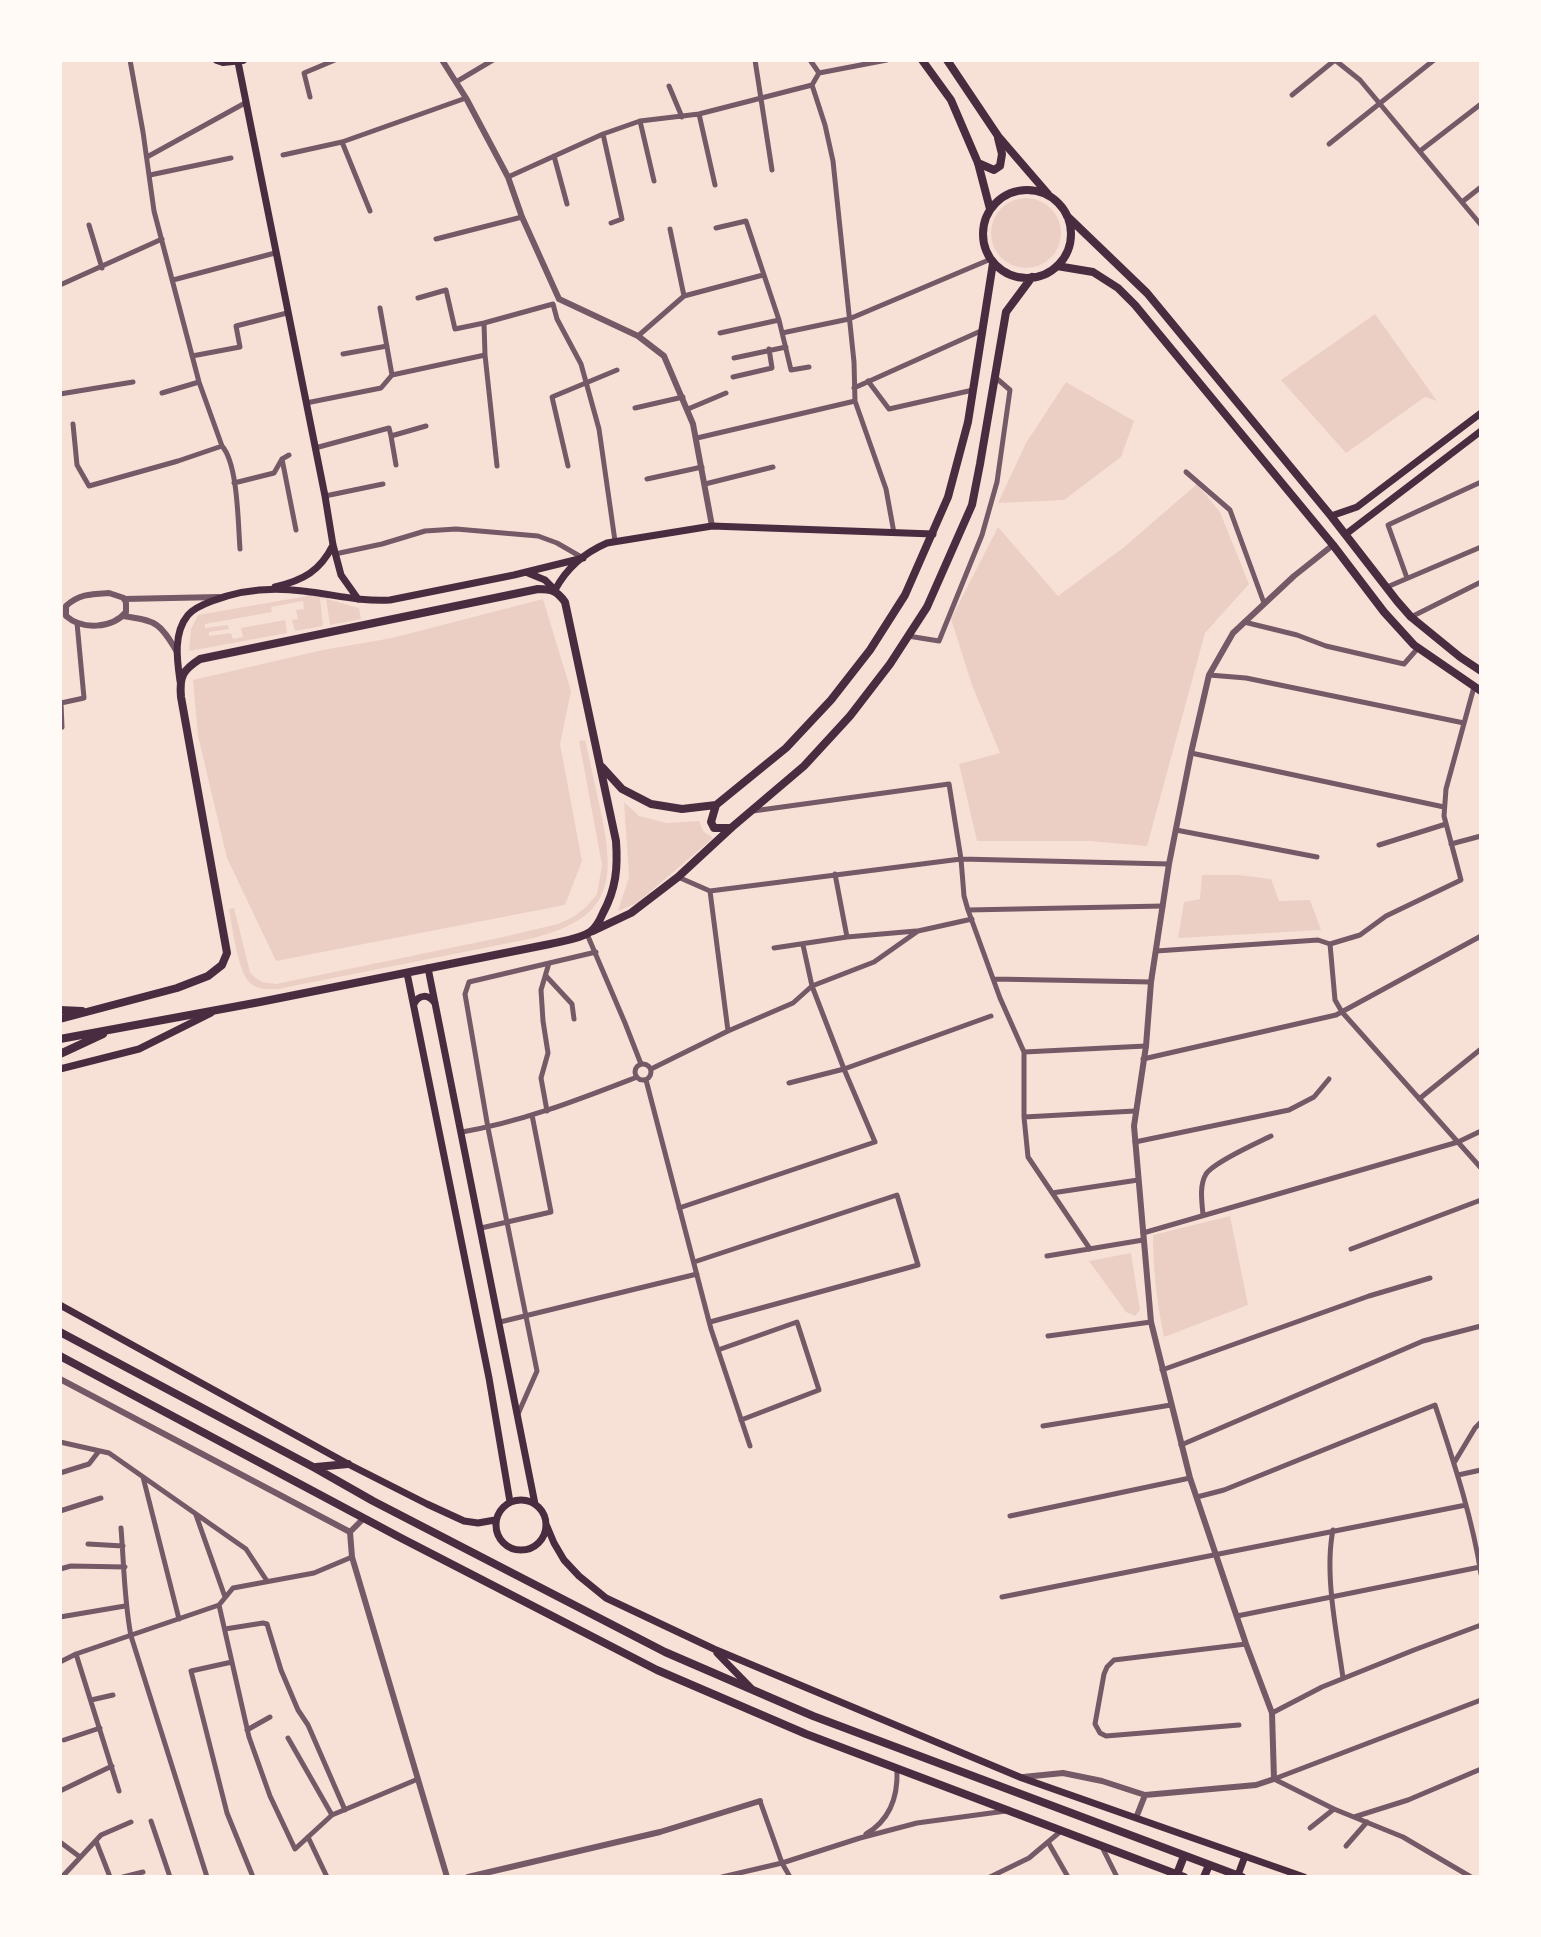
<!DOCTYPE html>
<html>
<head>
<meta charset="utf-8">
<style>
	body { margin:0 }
	#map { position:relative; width:1541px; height:1937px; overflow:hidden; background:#f7e1d7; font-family:"PT Sans Narrow",sans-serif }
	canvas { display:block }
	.frame { position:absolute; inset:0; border:62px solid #fffaf5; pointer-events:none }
</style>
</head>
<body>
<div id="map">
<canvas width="1541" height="1937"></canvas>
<div class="frame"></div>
</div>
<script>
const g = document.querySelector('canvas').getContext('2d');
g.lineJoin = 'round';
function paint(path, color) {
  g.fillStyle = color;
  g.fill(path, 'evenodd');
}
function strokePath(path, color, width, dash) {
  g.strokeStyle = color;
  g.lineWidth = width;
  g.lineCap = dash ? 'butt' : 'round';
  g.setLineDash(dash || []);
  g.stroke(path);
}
const green = new Path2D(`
	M991 233a35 35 0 1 1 70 0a35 35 0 1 1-70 0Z
	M1375,314l62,87 -12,-4 -79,56 -65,-73z
	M1066,382l68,39 -13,36 -57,43 -66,3 28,-60z
	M1197,484l23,28 29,72 -44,49 -58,213 -58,-5h-112l-18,-77 41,-11 -28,-68 -21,-66 47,-92 60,69 65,-48z
	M313,595l46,13 2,11 -31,6 -4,-26 -6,-1 3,28 -28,5 -3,-11 6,-1 -2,-9 8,-1 -1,-8 -32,6 1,5 -67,12v4l23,-3 1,4 -20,3v4l22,-3 2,6 10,-2 -2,-9 44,-8 2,13 -98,18 2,-22 7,-14z
	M543,599l28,92 -11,53 22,117 -17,44 -289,56 -49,-103 -29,-122 -5,-56 130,-30 69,-12z
	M585,740c6,25 11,51 17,77 14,70 6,101 -68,121l-256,51c-10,0 -20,1 -28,-6 -12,-10 -18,-57 -21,-74l5,-1 16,64c8,10 14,11 26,12l227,-47 55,-13 17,-8 12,-10 10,-12 5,-29 -23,-124z
	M624,802l15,14 28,7 32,-2 4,10 10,7 -76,65 -19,8 11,-34z
	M1202,875h36l33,4 8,22 31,-1 11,30 -143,8 6,-36 16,-3z
	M1230,1216l18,89 -84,32c-7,-34 -11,-67 -11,-102z
	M1131,1253l9,57 -5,6 -9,-4 -37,-51z`);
const minor = new Path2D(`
	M130,60l13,72 11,79 45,171 23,64c16,18 16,77 18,103
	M755,60l17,110
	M810,60l9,13 -7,12 13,40 8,36 21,201 1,39 31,88 8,44
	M819,73l68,-13
	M456,82l37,-22
	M669,86l13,31
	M1292,95l43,-35 25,20 121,145
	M310,97l-6,-24 31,-13
	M699,114l16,71
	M640,121l14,60
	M603,134l19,85 -11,4
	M342,142l28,69
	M1329,144l105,-84
	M1420,151l61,-47
	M283,155l59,-13 124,-44
	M554,156l13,48
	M147,157l98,-54
	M150,175l81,-17
	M508,177l95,-43 37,-13 59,-7 113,-29
	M1462,202l19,-15
	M89,225l13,43
	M716,228l30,-7 33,99 12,50 18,-3
	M670,229l14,67
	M436,239l86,-22
	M173,280l102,-27
	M60,285l102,-46
	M418,298l28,-8 9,39 29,-6 69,-19
	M553,304l4,15 24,45 18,65 16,112
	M380,308l12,67
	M484,323l1,32 12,111
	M720,333l59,-13
	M782,333l67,-14 142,-60
	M638,336l46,-40 79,-21
	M343,354l44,-8
	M192,356l48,-9 -4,-21 51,-13
	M734,358l52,-11
	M392,375l93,-20
	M733,377l39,-9 -3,-19
	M868,381l21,28 84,-19
	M854,388l129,-58
	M162,393l37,-11
	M60,394l73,-12
	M306,403l75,-15 11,-13
	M635,408l48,-11
	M688,409l38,-16
	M73,424l4,41 12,21 89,-25 44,-15
	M391,436l5,29
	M697,438l158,-37
	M315,448l74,-20 2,8 35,-10
	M282,459l14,71
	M568,466l-16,-69 65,-27
	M1186,472l44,38 34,93
	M647,479l55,-12
	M234,483l40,-10 8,-14 7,-4
	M705,484l68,-17
	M325,496l58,-12
	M335,554l47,-10 43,-13 31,-2 82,7 19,7 26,15
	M1407,578l-19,-53 93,-43
	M1387,587l94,-40
	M1411,617l70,-35
	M1244,622l53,13 29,11 78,18 14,-16
	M908,636l31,5 43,-106 15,-53 13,-92 -15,-13
	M1209,675l37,3 218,45
	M62,727l-1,-24 23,-5 -7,-75
	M1191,753l253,54
	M753,811l196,-27 12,75 3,37 4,14 32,88 24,54v65l4,40 62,92
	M1176,830l141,27
	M1451,844l30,-8
	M1379,845l67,-21
	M835,874l12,63
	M678,877l32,14
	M710,891l251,-32 208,5
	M710,891l18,140
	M968,910l195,-4
	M587,934l38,89 16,41
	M1330,944l30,-9 26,-19 75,-36 -17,-64 2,-27 28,-102
	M1330,944l5,56 7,12 139,156
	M774,948l73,-11 69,-6
	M1156,951l162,-11 12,4
	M546,976l26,28 2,15
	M994,979l157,3
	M1024,1052l122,-6
	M1143,1059l193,-44 145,-79
	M635 1072a8 8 0 1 1 16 0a8 8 0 1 1-16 0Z
	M651,1069l77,-38 65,-28 19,-17 62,-24 44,-31 54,-12
	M646,1080l65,249 39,117
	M789,1083l55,-14 147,-53
	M1419,1099l62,-50
	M547,1111l-6,-33 7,-25 -5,-32 -2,-31 8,-27
	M1024,1117l111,-6
	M462,1132c60,-10 118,-33 175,-55
	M1135,1142l154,-32 25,-13 15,-18
	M1052,1193l86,-13
	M679,1208l196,-66 -31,-73 -32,-83 -9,-41
	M1203,1215c-1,-13 -4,-29 3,-41 8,-12 51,-31 65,-38
	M481,1228l70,-16 -19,-97
	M1143,1233l315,-91 23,-11
	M1351,1249l130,-49
	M1047,1256l96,-16
	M694,1262l203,-67 21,70 -208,57
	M500,1322l197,-48
	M1048,1336l103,-14
	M718,1350l79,-28 22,68 -78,30
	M1162,1370l207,-74 61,-18
	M518,1414l19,-43 -49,-243 -23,-134 4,-12 127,-30
	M1043,1426l128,-21
	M60,1442l49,11 137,96 21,32
	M1181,1445l242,-104 58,-15
	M1454,1463l21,-35 6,-6
	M60,1473l29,-9 10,-13
	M1458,1475l23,-5
	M143,1477l36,142
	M1197,1497l27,-7 211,-85c18,55 37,111 46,169
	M60,1511l41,-13
	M196,1515l29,82
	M1010,1516l180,-38
	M121,1528c3,36 3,72 10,108l76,241
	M1333,1530c-9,44 4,104 10,148
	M88,1544l35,2
	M60,1569l11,-3 54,1
	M1002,1597l464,-92
	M219,1605l30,132 21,59 25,53 37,-34 86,-36
	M1237,1616l243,-49
	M60,1617l65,-11
	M225,1629l38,-6 4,1 14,46 17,40 10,15 37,85
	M76,1654l43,137
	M60,1662l16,-8 143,-49 14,-17 81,-15 38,-16
	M232,1662l-41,9 36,142 26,64
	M91,1700l22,-5
	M1272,1713l50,-26 92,-37 67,-25
	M1239,1725l-133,11 -6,-3 -5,-9 9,-50 3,-7 7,-7 132,-16
	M247,1730l23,-13
	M288,1738l44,77
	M64,1740l36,-12
	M1274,1779l207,-79
	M1274,1779l60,30 69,28 68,40
	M60,1791l52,-25
	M760,1801l22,62 8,14
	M1354,1817l54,-17 73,-31
	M151,1821l19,56
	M1310,1828l24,-19
	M866,1834c24,-14 32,-38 31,-64
	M308,1837l19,40
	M96,1841l14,36
	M60,1842l20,15
	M1048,1842l20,35
	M1346,1846l21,-24
	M1102,1847l15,30
	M62,1877l39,-42 30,-13
	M123,1877l20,-5
	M722,1877l60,-14 78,-25 57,-15 89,-12
	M990,1877l39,-19 32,-27`);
const tertiary = new Path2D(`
	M442,60l24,38 42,79 14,40 37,82 79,37 26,20 29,68 19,102
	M109,593l15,5 2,5v9c-14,17 -44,18 -60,4v-10c13,-12 25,-12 43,-13z
	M124,599l95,-2
	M123,616c33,5 37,6 54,36
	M60,1379l290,153
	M364,1518l-14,14 2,25 95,320
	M1023,1777l40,-4 39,8 43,14 111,-10 18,-6 -2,-66 -26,-69 -56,-166 -39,-156 -17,-196 12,-80 5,-64 18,-118 22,-111 18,-78 24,-42 61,-57 39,-31
	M1136,1818l9,-23
	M468,1877l192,-45 100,-31`);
const secondary = new Path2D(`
	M238,62l87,434 8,49 8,30 17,24
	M1331,516l26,-9 124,-94
	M1346,534l135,-103
	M528,573l17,7 10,10c11,-21 29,-37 52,-47l105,-17 221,8
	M275,587c29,-7 45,-16 58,-42
	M180,681c-3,-21 -7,-48 8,-66 6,-7 16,-11 24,-14 28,-11 61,-14 91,-10 29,3 57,11 87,9l124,-25 69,-17
	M428,968l107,536
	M407,973l82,405 21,124
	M414,1004c5,-10 14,-10 21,-1
	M60,1069l79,-20 72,-36
	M60,1305l288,159 79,40 37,17 14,2 17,-3
	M496 1525a25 25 0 1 1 50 0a25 25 0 1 1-50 0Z
	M546,1524l8,19 10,17 15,16 27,22 108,51 308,129 282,99
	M717,1653l34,35
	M1238,1875l7,-19`);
const primary = new Path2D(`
	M217,60l6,2 20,-2
	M922,60l29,40 27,63 12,46
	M947,60l51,76 50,58
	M978,163l16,7 6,-4 2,-12 -4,-16
	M983 234a44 44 0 1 1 88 0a44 44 0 1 1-88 0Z
	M1067,216l80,77 184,223 66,85 14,16 49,40 21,14
	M1057,266l36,6 25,16 17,17 198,240 51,67 30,33 67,46
	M602,767l20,22 29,15 31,5 34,-4 70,-57 45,-48 39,-50 35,-55 43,-98 20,-75 25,-159
	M716,805l-5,17 3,6h17
	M593,931l38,-18 47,-36 53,-49 73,-62 46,-50 40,-52 37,-57 45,-102 8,-41 26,-152 26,-35
	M60,1010l22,1
	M60,1019l117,-31 31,-12 14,-11 5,-12 -46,-256c-2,-21 2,-27 19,-38l338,-70c14,0 19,2 27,13l51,239c2,27 0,48 -13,72 -3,7 -7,15 -13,19 -10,7 -28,9 -40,12l-290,58 -200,37
	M60,1054l43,-20`);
const trunk = new Path2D(`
	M60,1332l255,136 58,33 292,151 148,64 429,161
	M60,1356l341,182 256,132 149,64 378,143
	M316,1467l32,-3
	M1177,1874l7,-18
	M1204,1877l5,-12`);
paint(green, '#ebcfc5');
strokePath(minor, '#755966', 5);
strokePath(tertiary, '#755966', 6);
strokePath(secondary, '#4a2c40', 7);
strokePath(primary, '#4a2c40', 8);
strokePath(trunk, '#4a2c40', 8);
</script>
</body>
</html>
